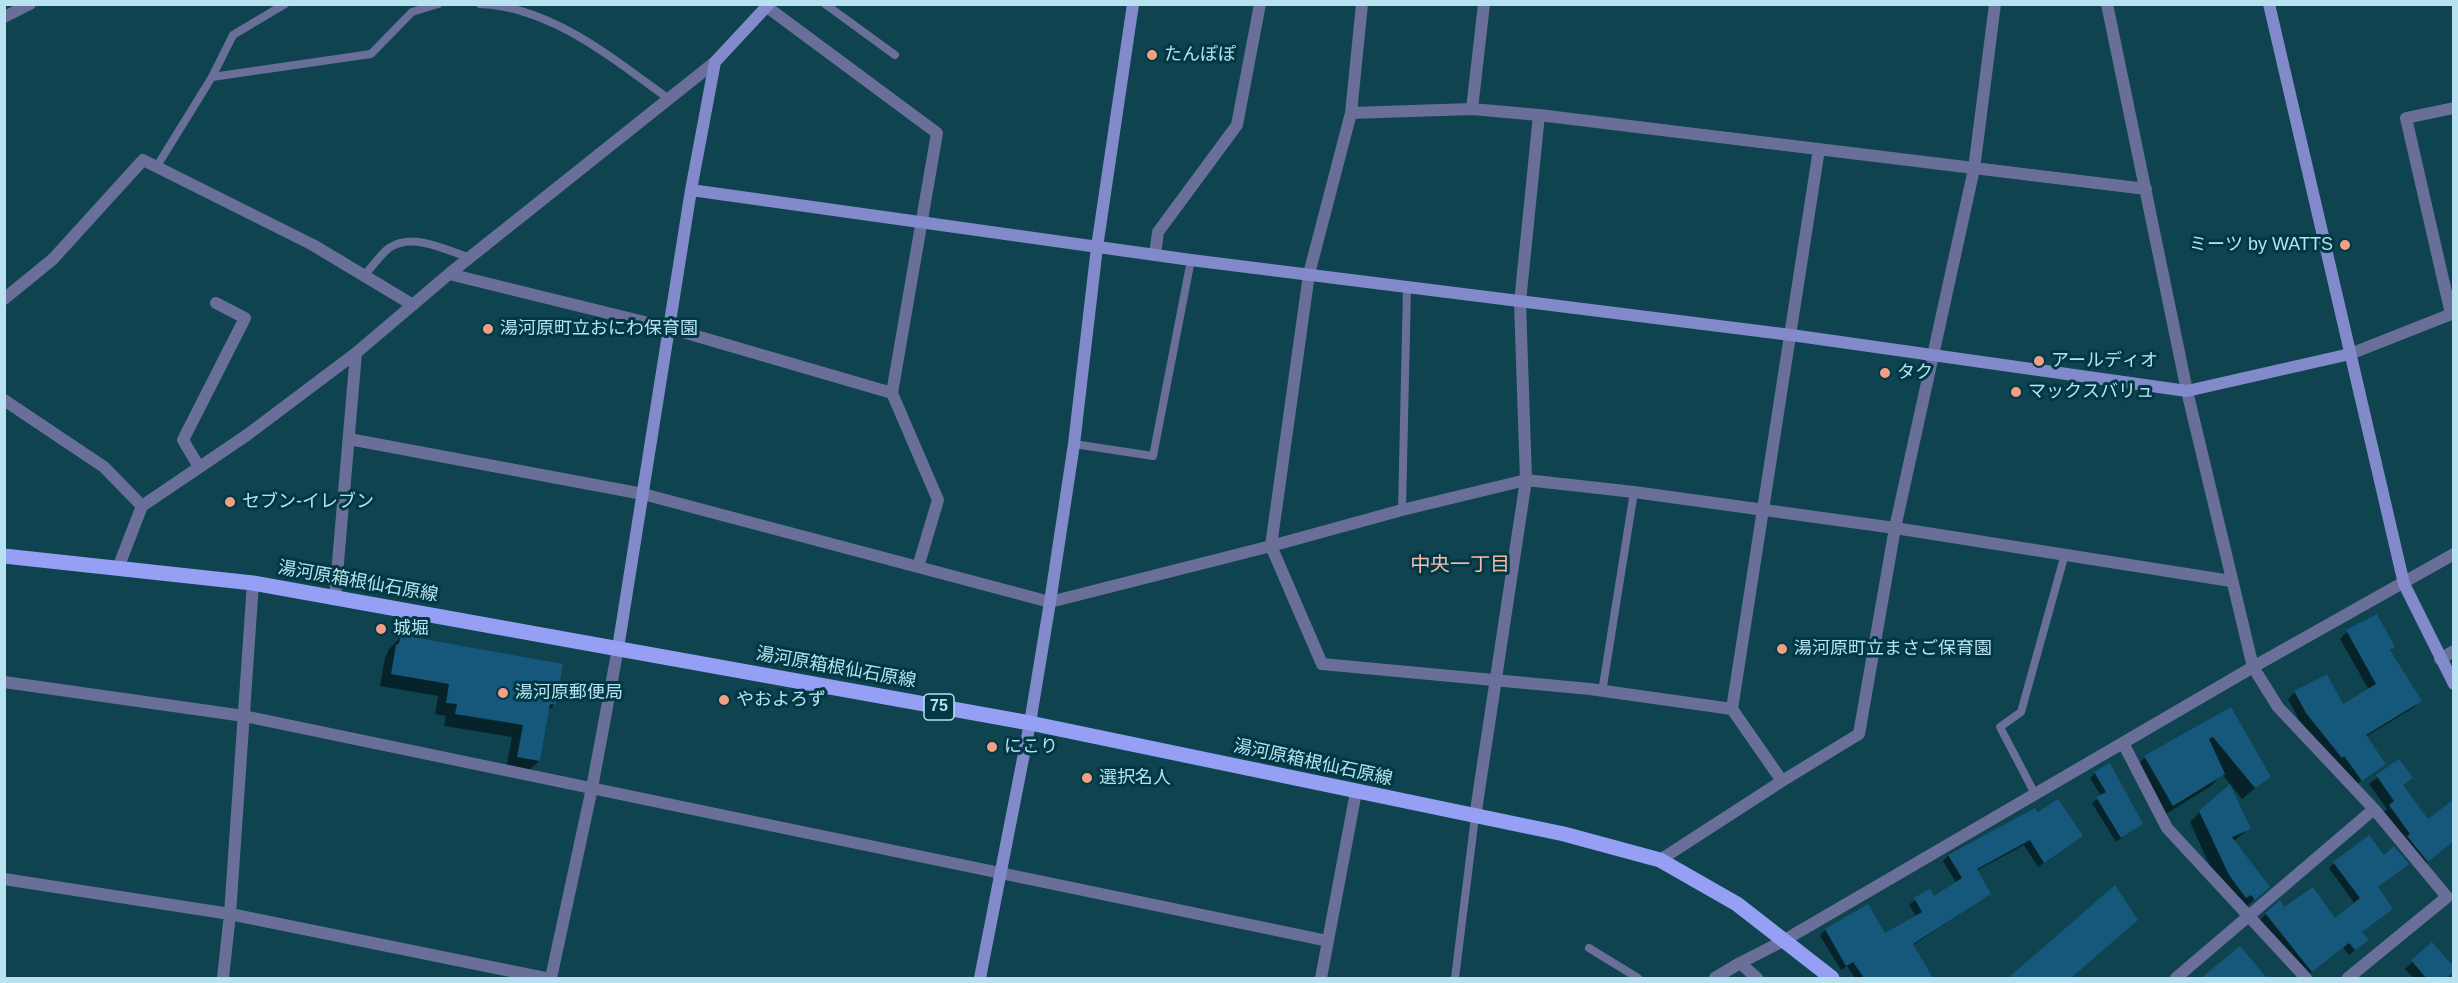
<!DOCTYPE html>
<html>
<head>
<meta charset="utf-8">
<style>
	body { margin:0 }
	#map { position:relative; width:2458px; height:983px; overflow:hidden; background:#0e434f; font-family:Helvetica,sans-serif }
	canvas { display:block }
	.frame { position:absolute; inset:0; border:6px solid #b8e2ef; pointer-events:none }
</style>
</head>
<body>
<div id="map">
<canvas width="2458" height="983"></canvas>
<div class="frame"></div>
</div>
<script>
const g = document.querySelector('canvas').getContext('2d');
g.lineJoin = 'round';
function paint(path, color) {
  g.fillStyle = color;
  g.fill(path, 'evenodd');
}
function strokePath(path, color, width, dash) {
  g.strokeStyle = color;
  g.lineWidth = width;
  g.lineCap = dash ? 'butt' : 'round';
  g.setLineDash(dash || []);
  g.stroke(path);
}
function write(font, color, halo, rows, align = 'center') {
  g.font = font + ' Helvetica,"Noto Sans JP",sans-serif';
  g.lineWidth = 6;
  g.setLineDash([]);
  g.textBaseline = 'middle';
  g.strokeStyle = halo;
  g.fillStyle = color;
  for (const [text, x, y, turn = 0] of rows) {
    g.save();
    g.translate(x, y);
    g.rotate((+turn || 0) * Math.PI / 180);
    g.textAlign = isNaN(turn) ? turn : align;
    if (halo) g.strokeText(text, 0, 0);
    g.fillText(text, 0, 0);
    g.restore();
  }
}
const shadow = new Path2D(`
	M2347,632l47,15 -5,4 31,50 -7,7 -48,29 19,27 -30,22 -55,-66 -11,-21 7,-7 47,15 27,-17 -29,-51z
	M401,637l154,67 -8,8 -8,49 -12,11 -21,-3 6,-32 -68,-11 2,-10 -11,-2 3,-18 -58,-10 5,-28 4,-9z
	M2231,709l38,67 -27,23 -20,-25 -11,12 -50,31 -28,-48 12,-12z
	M2399,761l12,17 -9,8 26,35 26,20 -34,27 -38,-54 5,-5 -18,-25z
	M2095,773l47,51 -26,18 -24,-39 9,-7 -11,-18z
	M2035,810l40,31 -37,26 -14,-22 -48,26 13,23 -77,52 19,32h-30l-7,-12 -20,12h-19l-8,-12 -6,4 -21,-34 5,-6 42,-24 17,29 32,-19 -7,-11 6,-5 14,-9 4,7 24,-14 -14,-23 5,-5z
	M2200,812l49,17 -15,12 23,56 -13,12 -25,-23 -29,-64z
	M2334,863l42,25 15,21 -30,23v13l-12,10 -6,-8 -37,30 -46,-57 6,-6 18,-5 50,11 21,-16 -26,-36z
	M2114,887l10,44 -54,47h-60z
	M2432,944l22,26 -9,8h-32l-8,-9z
	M2240,948l25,30h-62z`);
const building = new Path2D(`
	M2377,614l18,33 -5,3 32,51 -56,34 20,29 -24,17 -18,-25 -2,2 -36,-45 -12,-22 33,-17 16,30 33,-20 -30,-54z
	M401,635l162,29 -7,41 -6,-1 -10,57 -23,-4 6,-32 -68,-11 2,-10 -11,-1 3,-19 -58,-10 5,-29 3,-2z
	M2231,707l40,70 -16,11 -42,-51 -4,2 16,35 -52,32 -29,-50z
	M2399,759l14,19 -10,7 25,34 26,-20v42l-26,21 -21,-26 3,-2 -21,-29 5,-4 -18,-26z
	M2110,763l33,61 -22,14 -25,-41 10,-5 -12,-20z
	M2230,784l21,45 -19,8 38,50 -15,13 -4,-5 -5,3 -17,-23 -30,-64z
	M2058,799l25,37 -39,27 -14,-23 -53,29 14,25 -78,50 20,34h-69l-11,-16 -7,4 -21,-37 43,-25 17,29 37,-21 -8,-14 16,-9 4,7 28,-18 -14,-23 87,-47 3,4z
	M2369,835l15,20 10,-9 15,18 -31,23 15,22 -31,23 7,8 -14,10 -6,-7 -37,29 -47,-59 15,-13 4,7 29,-20 22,31 25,-20 -27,-36z
	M2115,885l23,35 -67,58h-63z
	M2432,942l22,25v5l-8,6h-20l-15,-18z
	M2240,946l27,32h-66z`);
const lane = new Path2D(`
	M480,4c72,3 133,55 189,95
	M825,4l70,51
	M212,77l159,-23 41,-42 26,-8
	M157,166l55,-89 21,-42 52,-31
	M364,276c8,-9 16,-21 25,-28 24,-16 57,2 81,10
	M1074,444l79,12 38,-196
	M1402,510l5,-222
	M1602,692l32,-200
	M2035,794l-35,-67 21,-15 44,-158
	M1589,948l49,30
	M1455,978l20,-161`);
const street = new Path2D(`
	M1362,4l-11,109 -42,161 -38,272 51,118 268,25 142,20 50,72
	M1484,4l-12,105 67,6 607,74
	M2107,4l80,387 66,276 25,40 96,102 73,88 -99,81
	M767,7l170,126 -45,260 46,107 -20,67
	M4,17l26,-13
	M1351,113l121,-4
	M1155,255l3,-23 79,-107 23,-121
	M449,274l220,54 223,65
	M4,299l49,-40 90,-99 170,85 100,60
	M2451,314l-45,-196 48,-10
	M2350,354l104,-41
	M4,400l100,67 38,39
	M349,439l294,55 407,108 221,-56 131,-36 124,-30 108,12 261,36 336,53
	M199,467l-16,-27 62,-122 -29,-15
	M118,568l24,-62 105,-71 109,-82 93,-79 266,-212
	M335,597l21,-244
	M2440,659l14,-8
	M4,682l240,34 1084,225
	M1732,709l87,-560
	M2123,743l44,85 139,150
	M1475,817l51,-337 -6,-178 19,-187
	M1660,860l122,-79 77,-47 36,-206 79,-359 21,-165
	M4,879l226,35 315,64
	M1740,963l17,15
	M223,978l7,-64 23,-331
	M551,978l41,-190 26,-140
	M1321,978l35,-186
	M1715,978l25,-15 43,-22 470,-274 201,-113
	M2176,978l198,-169`);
const secondary = new Path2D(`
	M2269,4l135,580 50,100
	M691,190l500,70 600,75 396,56 163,-37
	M618,648l73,-458 24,-128 54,-58
	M980,978l50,-255 20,-121 24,-158 23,-197 36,-243`);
const primary = new Path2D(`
	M4,556l249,27 777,140 534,111 96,26 77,44 95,74`);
const markers = [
	[1152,55,6,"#f39f85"],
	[2345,245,6,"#f39f85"],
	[488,329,6,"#f39f85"],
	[2039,361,6,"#f39f85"],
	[1885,373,6,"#f39f85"],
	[2016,392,6,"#f39f85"],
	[230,502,6,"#f39f85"],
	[381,629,6,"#f39f85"],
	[1782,649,6,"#f39f85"],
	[503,693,6,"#f39f85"],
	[724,700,6,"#f39f85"],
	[992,747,6,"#f39f85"],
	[1087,778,6,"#f39f85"]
];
const shields = [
	[939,707,30]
];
const shieldNames = [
	["75",939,707]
];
const poiNames = [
	["たんぽぽ",1164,55],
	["ミーツ by WATTS",2333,245,"right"],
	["湯河原町立おにわ保育園",500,329],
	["アールディオ",2051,361],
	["タク",1897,373],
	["マックスバリュ",2028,392],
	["セブン-イレブン",242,502],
	["城堀",393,629],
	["湯河原町立まさご保育園",1794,649],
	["湯河原郵便局",515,693],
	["やおよろず",736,700],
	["にこり",1004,747],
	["選択名人",1099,778]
];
const streetNames = [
	["湯河原箱根仙石原線",358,582,10],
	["湯河原箱根仙石原線",836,668,10],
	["湯河原箱根仙石原線",1313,763,12]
];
const neighbourhoodNames = [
	["中央一丁目",1460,565]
];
paint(shadow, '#0007');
paint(building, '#15587c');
strokePath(lane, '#696f99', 8);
strokePath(street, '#696f99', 12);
strokePath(secondary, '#828acc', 12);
strokePath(primary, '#959ff4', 15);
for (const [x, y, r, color] of markers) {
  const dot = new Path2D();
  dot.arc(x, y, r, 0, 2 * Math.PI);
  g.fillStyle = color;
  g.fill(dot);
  strokePath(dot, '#003844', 2);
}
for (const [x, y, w] of shields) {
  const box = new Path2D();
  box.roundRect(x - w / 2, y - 13, w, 26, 4.5);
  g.fillStyle = '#003844';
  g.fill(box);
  strokePath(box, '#b8e2ef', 1.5);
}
write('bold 16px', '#b8e2ef', null, shieldNames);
write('18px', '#b8e2ef', '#003844', poiNames, 'left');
write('18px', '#b8e2ef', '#003844', streetNames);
write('20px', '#fcbba7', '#003844', neighbourhoodNames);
</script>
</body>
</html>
